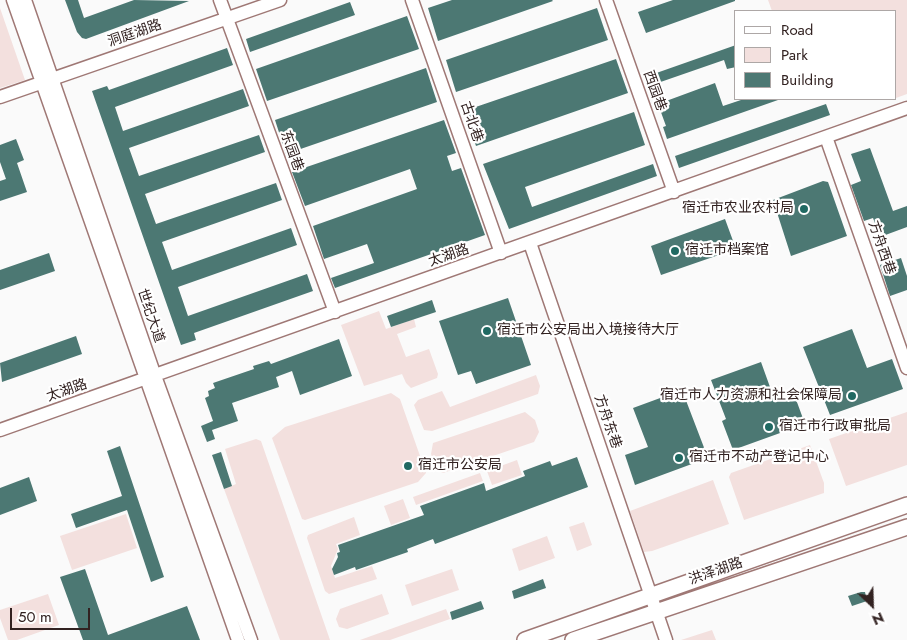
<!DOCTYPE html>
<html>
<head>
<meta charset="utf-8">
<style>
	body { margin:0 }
	#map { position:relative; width:907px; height:640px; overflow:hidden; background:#fafafa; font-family:Jost,sans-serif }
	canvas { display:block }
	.legend { position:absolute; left:734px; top:10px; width:162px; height:90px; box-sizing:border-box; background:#fff; border:1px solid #ada7a6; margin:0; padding:6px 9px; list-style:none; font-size:15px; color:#322221 }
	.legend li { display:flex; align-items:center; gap:10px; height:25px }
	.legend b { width:25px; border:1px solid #ada7a6 }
	.north { position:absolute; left:847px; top:580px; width:50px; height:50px; -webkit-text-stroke:4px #fff; paint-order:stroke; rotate:156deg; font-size:14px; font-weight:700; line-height:20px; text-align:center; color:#322221 }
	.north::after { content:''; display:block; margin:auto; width:18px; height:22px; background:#322221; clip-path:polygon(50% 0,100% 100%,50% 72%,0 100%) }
	.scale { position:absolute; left:10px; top:608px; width:80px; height:22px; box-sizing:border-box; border:2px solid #322221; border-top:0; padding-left:6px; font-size:15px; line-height:18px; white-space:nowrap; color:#322221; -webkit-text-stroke:4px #fff; paint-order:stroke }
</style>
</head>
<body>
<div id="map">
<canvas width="907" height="640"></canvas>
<ul class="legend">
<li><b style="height:6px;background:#fff"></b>Road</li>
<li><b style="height:14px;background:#f3e0de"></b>Park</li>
<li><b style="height:14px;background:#4c7873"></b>Building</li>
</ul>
<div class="north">N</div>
<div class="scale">50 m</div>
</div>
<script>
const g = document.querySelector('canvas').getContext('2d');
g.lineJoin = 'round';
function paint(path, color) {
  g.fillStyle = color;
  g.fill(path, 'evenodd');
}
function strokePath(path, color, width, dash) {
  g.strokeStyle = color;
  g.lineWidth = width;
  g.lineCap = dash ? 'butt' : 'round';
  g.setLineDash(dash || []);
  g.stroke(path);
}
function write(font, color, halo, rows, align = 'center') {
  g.font = font + ' Jost,"Noto Sans SC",sans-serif';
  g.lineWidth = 4.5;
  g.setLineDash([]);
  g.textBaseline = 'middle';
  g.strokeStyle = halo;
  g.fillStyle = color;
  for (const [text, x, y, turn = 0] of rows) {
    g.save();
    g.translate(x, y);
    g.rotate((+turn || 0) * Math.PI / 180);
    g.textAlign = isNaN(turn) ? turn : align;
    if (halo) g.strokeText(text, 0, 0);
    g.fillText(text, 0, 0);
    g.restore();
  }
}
const green = new Path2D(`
	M768,0h139v94l-11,4v-87h-124z
	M0,8l25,72 -25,8z
	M379,311l7,18 28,-10 2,8 -19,7 9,23 23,-8 9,25 -1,4 -26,10 -5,-5 -4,-9 -38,12 -23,-61z
	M536,375l4,11 -2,8 -106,37 -8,-1 -10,-25 4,-5 24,-9 8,16z
	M391,393l9,6 26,74 -8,9 -113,38 -3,-1 -30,-81 13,-11z
	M525,412l10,8 4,12 -5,10 -91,31 -7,-3 -5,-16 2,-11z
	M907,412v53l-61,21 -17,-47z
	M256,439l5,2 69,199h-50l-56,-151 12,-5 -11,-35z
	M810,445l14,38v10l-80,27 -15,-43 2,-4z
	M517,460l5,15 -30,10 -5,-14z
	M480,473l3,8 -67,24 -3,-8z
	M713,480l16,44 -77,27 -8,1 -14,-41z
	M403,499l7,19 -19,7 -7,-19z
	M126,514l11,34 -65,22 -12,-34z
	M354,517l6,18 -24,9 2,5 -7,17 4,12 37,-12 5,13 -48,15 -4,-3 -18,-53 1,-3z
	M584,522l8,23 -15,6 -8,-24z
	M547,536l8,22 -36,13 -7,-22z
	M452,569l7,21 -47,16 -7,-21z
	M48,594l11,31 -42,15h-9l-8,-22v-8z
	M382,594l7,20 -42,15 -8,-2 -3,-8 4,-10z
	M446,609l4,10 -60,21h-30z
	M712,630l4,10h-35z`);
const building = new Path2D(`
	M65,0h13l6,18 50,-18 55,1 -103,38 -4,-1 -5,-6z
	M452,0h100l1,1 -115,40 -10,-33z
	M673,0h62v1l-89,32 -8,-21z
	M350,2l5,13 -105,37 -4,-13z
	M597,8l11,32 -152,52 -10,-32z
	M407,16l12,33 -152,52 -11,-32z
	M736,45v22l-9,2 -3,-9 -75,26 -4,-9z
	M227,48l6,17 -118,42 8,24 120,-42 6,17 -120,42 10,28 120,-41 6,17 -120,42 11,30 120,-41 6,17 -120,42 10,28 119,-42 6,17 -119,42 10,29 119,-42 6,17 -119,42 2,7 -15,5 -89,-254 15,-5 2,4z
	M616,59l12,34 -152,53 -12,-35z
	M426,68l11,34 -151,52 -11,-34z
	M715,83l8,23 21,-7 34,1 -111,39 -4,-12 3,-1 -8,-22z
	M826,104l4,11 -151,53 -4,-12z
	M634,112l11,33 -120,42 7,20 121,-43 4,12 -148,53 -26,-65z
	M444,120l12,33 -9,3 5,15 9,-3 24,67 -150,53 -4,-10 43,-15 -7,-19 -43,15 -11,-33 104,-37 -7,-20 -105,37 -13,-34z
	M16,139l8,21 -7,3 10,29 -27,9v-20l6,-2 -6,-17v-17z
	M870,148l23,63 14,-5v21l-27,10 -7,-19 -9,3 -13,-36 10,-4 -10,-27z
	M823,181l5,1 19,54 -56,20 -18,-56z
	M725,219l11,30 -75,26 -10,-29z
	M49,253l6,18 -55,19v-20z
	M901,258l6,18v14l-17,6 -10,-31z
	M508,298l23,67 -55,19 -5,-13 -13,4 -19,-54z
	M432,300l4,12 -45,15 -4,-11z
	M852,329l15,39 25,-9 11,30 -73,26 -27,-68z
	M76,336l6,18 -80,28 -2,-19z
	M339,339l13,37 -52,19 -8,-24 -16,6 3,10 -47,16 6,18 -26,9 3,9 -8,3 -6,-16 12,-5 -8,-23 4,-2 -1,-5 7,-3 -2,-5 41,-14 -1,-3 16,-5 2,3z
	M761,362l14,39 19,-7 11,30 -72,26 -11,-29 4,-2 -15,-39z
	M682,390l26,68 -73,27 -10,-30 23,-8 -15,-39z
	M120,446l44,131 -13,5 -24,-72 -51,18 -5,-14 51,-18 -15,-45z
	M221,452l11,34 -8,3 -12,-34z
	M577,457l11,30 -153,57 -2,-5 -26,10 1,3 -52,18 -1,-3 -21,8 -2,-6 6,-12 -1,-4 3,-1 -2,-7 86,-30 -4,-9 64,-23 2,8 39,-15 -2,-5 27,-10 2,5z
	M29,477l8,24 -37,14v-27z
	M85,569l23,66 79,-29 13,34h-117l-23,-63z
	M543,579l3,9 -32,11 -2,-8z
	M861,592h4l2,9 -15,5 -4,-10z
	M481,601l3,8 -32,11 -2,-8z`);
const minor = new Path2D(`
	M13,0l225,640
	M25,0l130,376 96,264
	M220,0l115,312
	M412,0l89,253
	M606,0l68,192
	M0,97l280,-97
	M826,137l81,231
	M530,243l136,397
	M0,430l907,-322`);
const major = new Path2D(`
	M525,640l382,-135
	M573,640l334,-113`);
const markers = [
	[804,209,5,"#206962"],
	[675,251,5,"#206962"],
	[487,331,5,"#206962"],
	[852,396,5,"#206962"],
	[769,427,5,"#206962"],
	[679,458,5,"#206962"],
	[408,466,5,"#206962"]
];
const streetNames = [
	["洞庭湖路",135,34,-19],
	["西园巷",654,91,70],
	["古北巷",471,122,71],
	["东园巷",291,151,70],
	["方舟西巷",881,248,71],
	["太湖路",449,256,-19],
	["世纪大道",150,316,71],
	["太湖路",67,391,-19],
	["方舟东巷",607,422,71],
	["洪泽湖路",716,572,-19]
];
const poiNames = [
	["宿迁市农业农村局",794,209,"right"],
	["宿迁市档案馆",685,251],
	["宿迁市公安局出入境接待大厅",497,331],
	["宿迁市人力资源和社会保障局",842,396,"right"],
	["宿迁市行政审批局",779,427],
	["宿迁市不动产登记中心",689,458],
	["宿迁市公安局",418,466]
];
paint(green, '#f3e0de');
paint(building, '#4c7873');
strokePath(minor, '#9f7875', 15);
strokePath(major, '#9f7875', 18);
strokePath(minor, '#fff', 12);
strokePath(major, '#fff', 15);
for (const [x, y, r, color] of markers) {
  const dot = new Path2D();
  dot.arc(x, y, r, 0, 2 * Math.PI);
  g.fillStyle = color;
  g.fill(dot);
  strokePath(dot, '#fff', 2);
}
write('14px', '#322221', '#fff', streetNames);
write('14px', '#322221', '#fff', poiNames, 'left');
</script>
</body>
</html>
